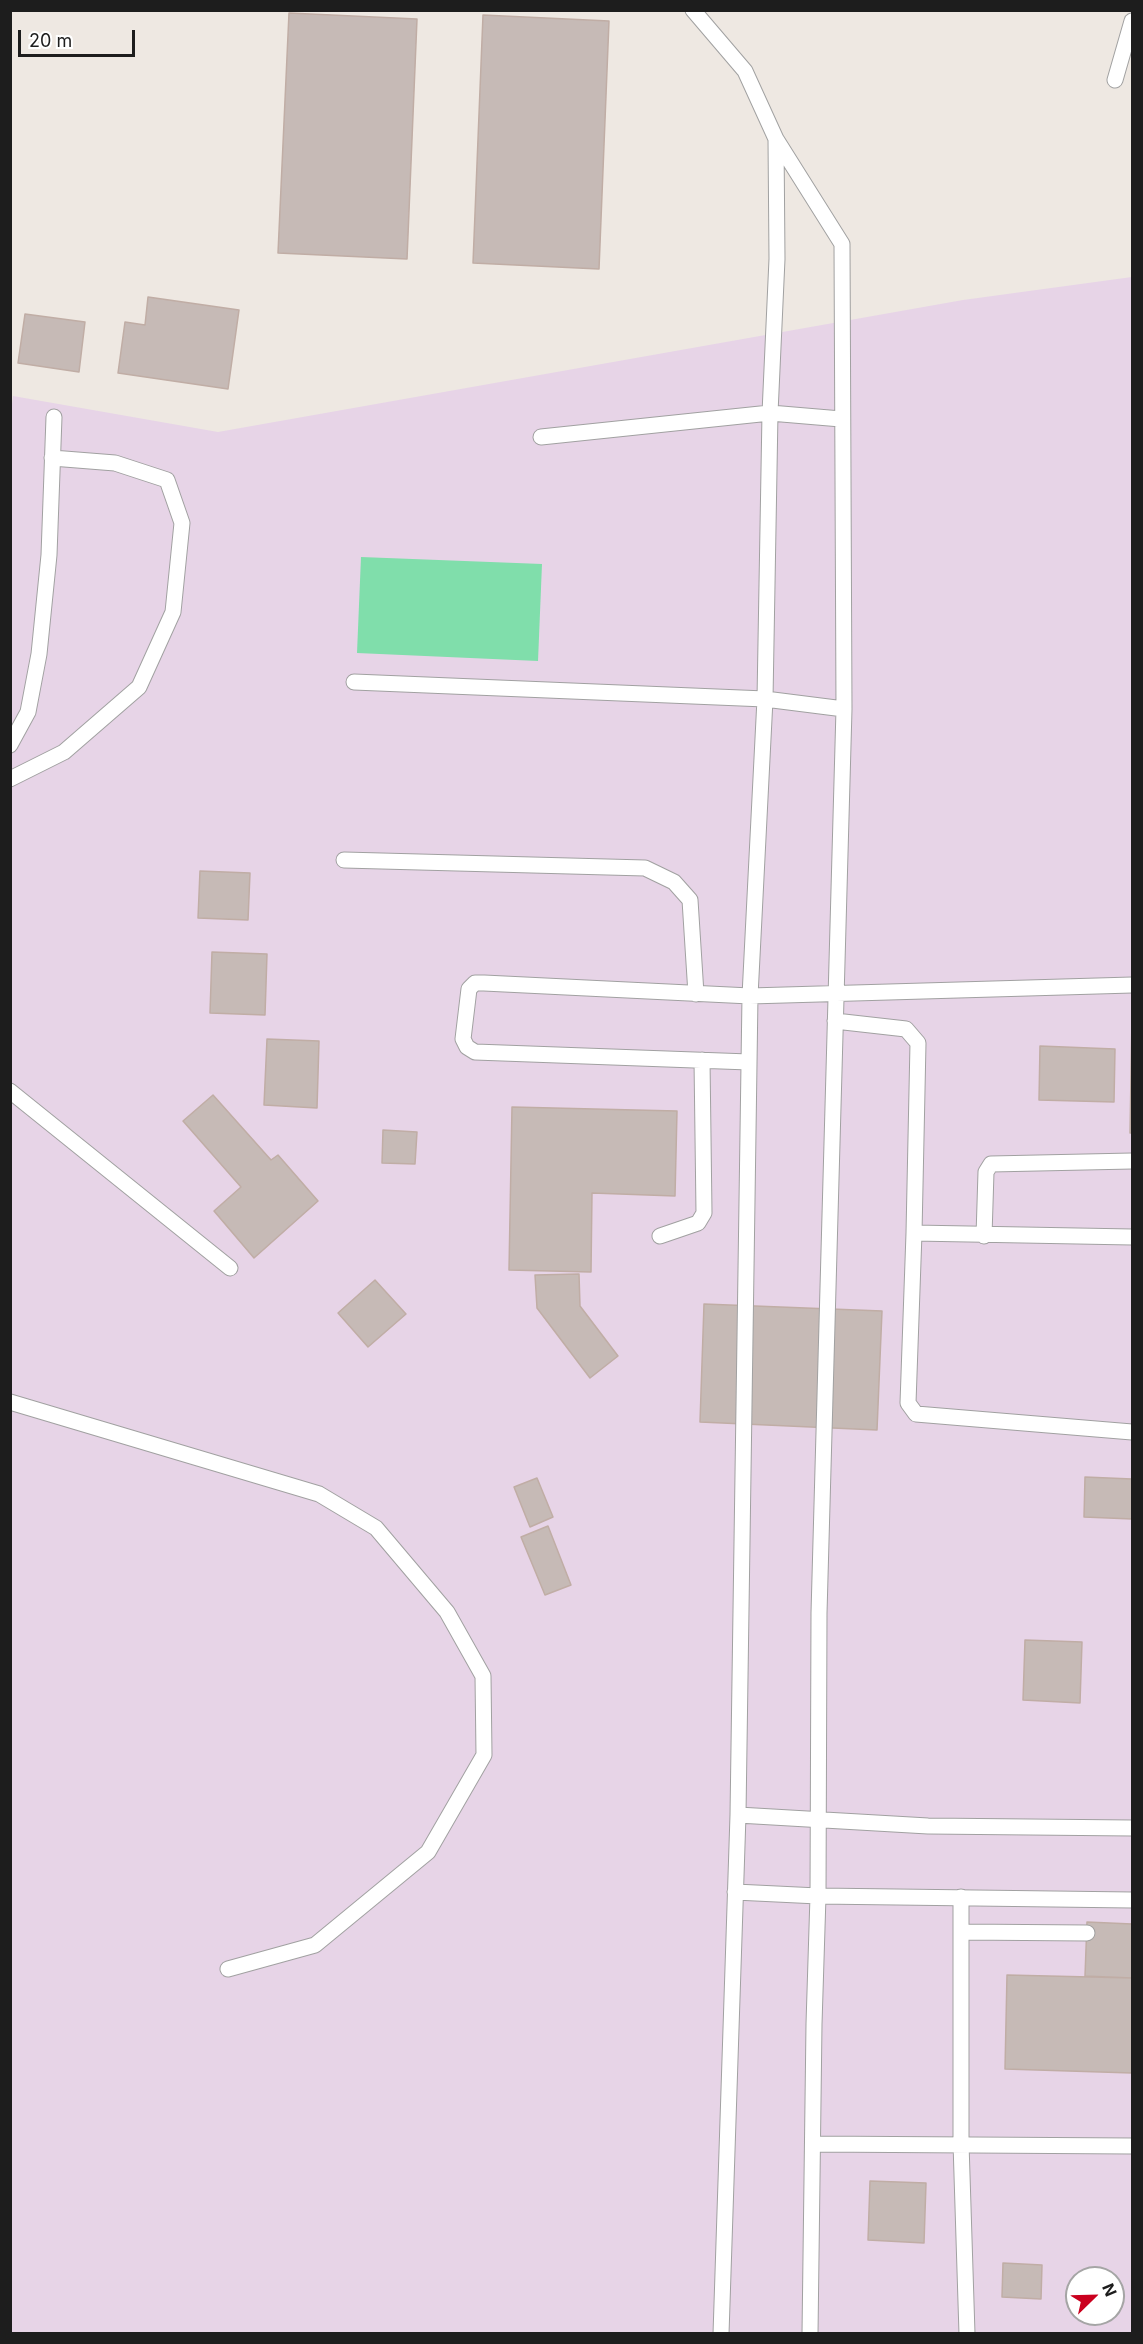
<!DOCTYPE html>
<html>
<head>
<meta charset="utf-8">
<style>
	body { margin:0 }
	#map { position:relative; width:1143px; height:2344px; overflow:hidden; background:#eee8e2; font-family:Inter,sans-serif }
	canvas { display:block }
	.frame { position:absolute; inset:0; border:12px solid #1d1d1d; pointer-events:none }
	.north { position:absolute; left:1065px; top:2266px; width:60px; height:60px; box-sizing:border-box; background:#fff; border:2px solid #a5a5a5; border-radius:50%; rotate:67deg; font-size:16px; font-weight:700; line-height:24px; text-align:center; color:#1d1d1d }
	.north::after { content:''; display:block; margin:auto; width:21px; height:27px; background:#ca001e; clip-path:polygon(50% 0,100% 100%,50% 72%,0 100%) }
	.scale { position:absolute; left:18px; top:30px; width:117px; height:27px; box-sizing:border-box; border:3px solid #1d1d1d; border-top:0; padding-left:8px; font-size:18px; line-height:21px; white-space:nowrap; color:#1d1d1d; -webkit-text-stroke:4px #fff; paint-order:stroke }
</style>
</head>
<body>
<div id="map">
<canvas width="1143" height="2344"></canvas>
<div class="frame"></div>
<div class="north">N</div>
<div class="scale">20 m</div>
</div>
<script>
const g = document.querySelector('canvas').getContext('2d');
g.lineJoin = 'round';
function paint(path, color) {
  g.fillStyle = color;
  g.fill(path, 'evenodd');
}
function strokePath(path, color, width, dash) {
  g.strokeStyle = color;
  g.lineWidth = width;
  g.lineCap = dash ? 'butt' : 'round';
  g.setLineDash(dash || []);
  g.stroke(path);
}
const industrial = new Path2D(`
	M1132,277v2056l-1121,1 -1,-1914 3,-24 205,36 745,-132zM1077,2278h36v36h-36z`);
const pitch = new Path2D(`
	M361,557l181,7 -4,97 -181,-8z`);
const building = new Path2D(`
	M289,13l128,6 -10,240 -129,-6z
	M483,15l126,6 -10,248 -126,-6z
	M148,297l91,13 -11,79 -110,-16 7,-51 20,3z
	M25,314l60,8 -6,50 -61,-9z
	M200,871l50,2 -2,47 -50,-2z
	M212,952l55,2 -2,61 -55,-2z
	M1132,1018v115h-2z
	M267,1039l52,2 -2,67 -53,-3z
	M1040,1046l75,3 -1,53 -75,-2z
	M213,1095l58,65 7,-5 40,46 -64,57 -40,-47 27,-24 -58,-66z
	M512,1107l165,4 -2,85 -83,-3 -1,79 -82,-2z
	M383,1130l34,2 -2,32 -33,-1z
	M579,1274l1,32 38,50 -28,22 -53,-70 -2,-33z
	M375,1280l31,34 -38,33 -30,-34z
	M704,1304l178,7 -5,119 -177,-8z
	M1085,1477l47,2v40l-48,-2z
	M537,1478l16,39 -23,10 -16,-40z
	M548,1526l23,59 -26,10 -24,-58z
	M1025,1640l57,2 -2,61 -57,-3z
	M1087,1922l45,2v54l-47,-2z
	M1007,1975l125,3v95l-127,-4z
	M870,2181l56,2 -2,60 -56,-3z
	M1003,2263l39,2 -1,34 -39,-2z`);
const service = new Path2D(`
	M693,10l52,61 31,68 66,105 2,465 -25,904 -1,283 -4,128 -4,310
	M1115,80l17,-59
	M541,437l229,-24 71,6
	M354,682l411,17 79,10
	M10,745l18,-33 11,-58 10,-99 5,-138
	M10,779l54,-27 75,-65 34,-75 9,-89 -15,-43 -52,-17 -63,-5
	M344,860l301,8 29,14 16,18 6,94
	M835,1021l71,8 12,14 -4,190 218,4
	M749,1062l-274,-10 -8,-5 -4,-8 6,-50 6,-6h9l266,13 382,-11
	M10,1091l220,177
	M914,1233l-6,170 8,11 216,18
	M660,1236l38,-13 6,-10 -2,-153
	M984,1236l2,-64 5,-8 141,-3
	M10,1402l309,92 57,34 71,84 36,64 1,79 -56,97 -113,93 -87,24
	M738,1815l190,11 204,2
	M735,1892l83,4 314,4
	M961,1897v246l6,191
	M962,1932l125,1
	M813,2144l319,2
	M721,2334l17,-519 12,-819 15,-297 5,-286 7,-154 -1,-120`);
paint(industrial, '#e7d4e7');
paint(pitch, '#80deab');
paint(building, '#c6bab6');
strokePath(building, '#c0ada5', 1.5);
strokePath(service, '#a1a1a1', 17);
strokePath(service, '#fff', 15);
</script>
</body>
</html>
